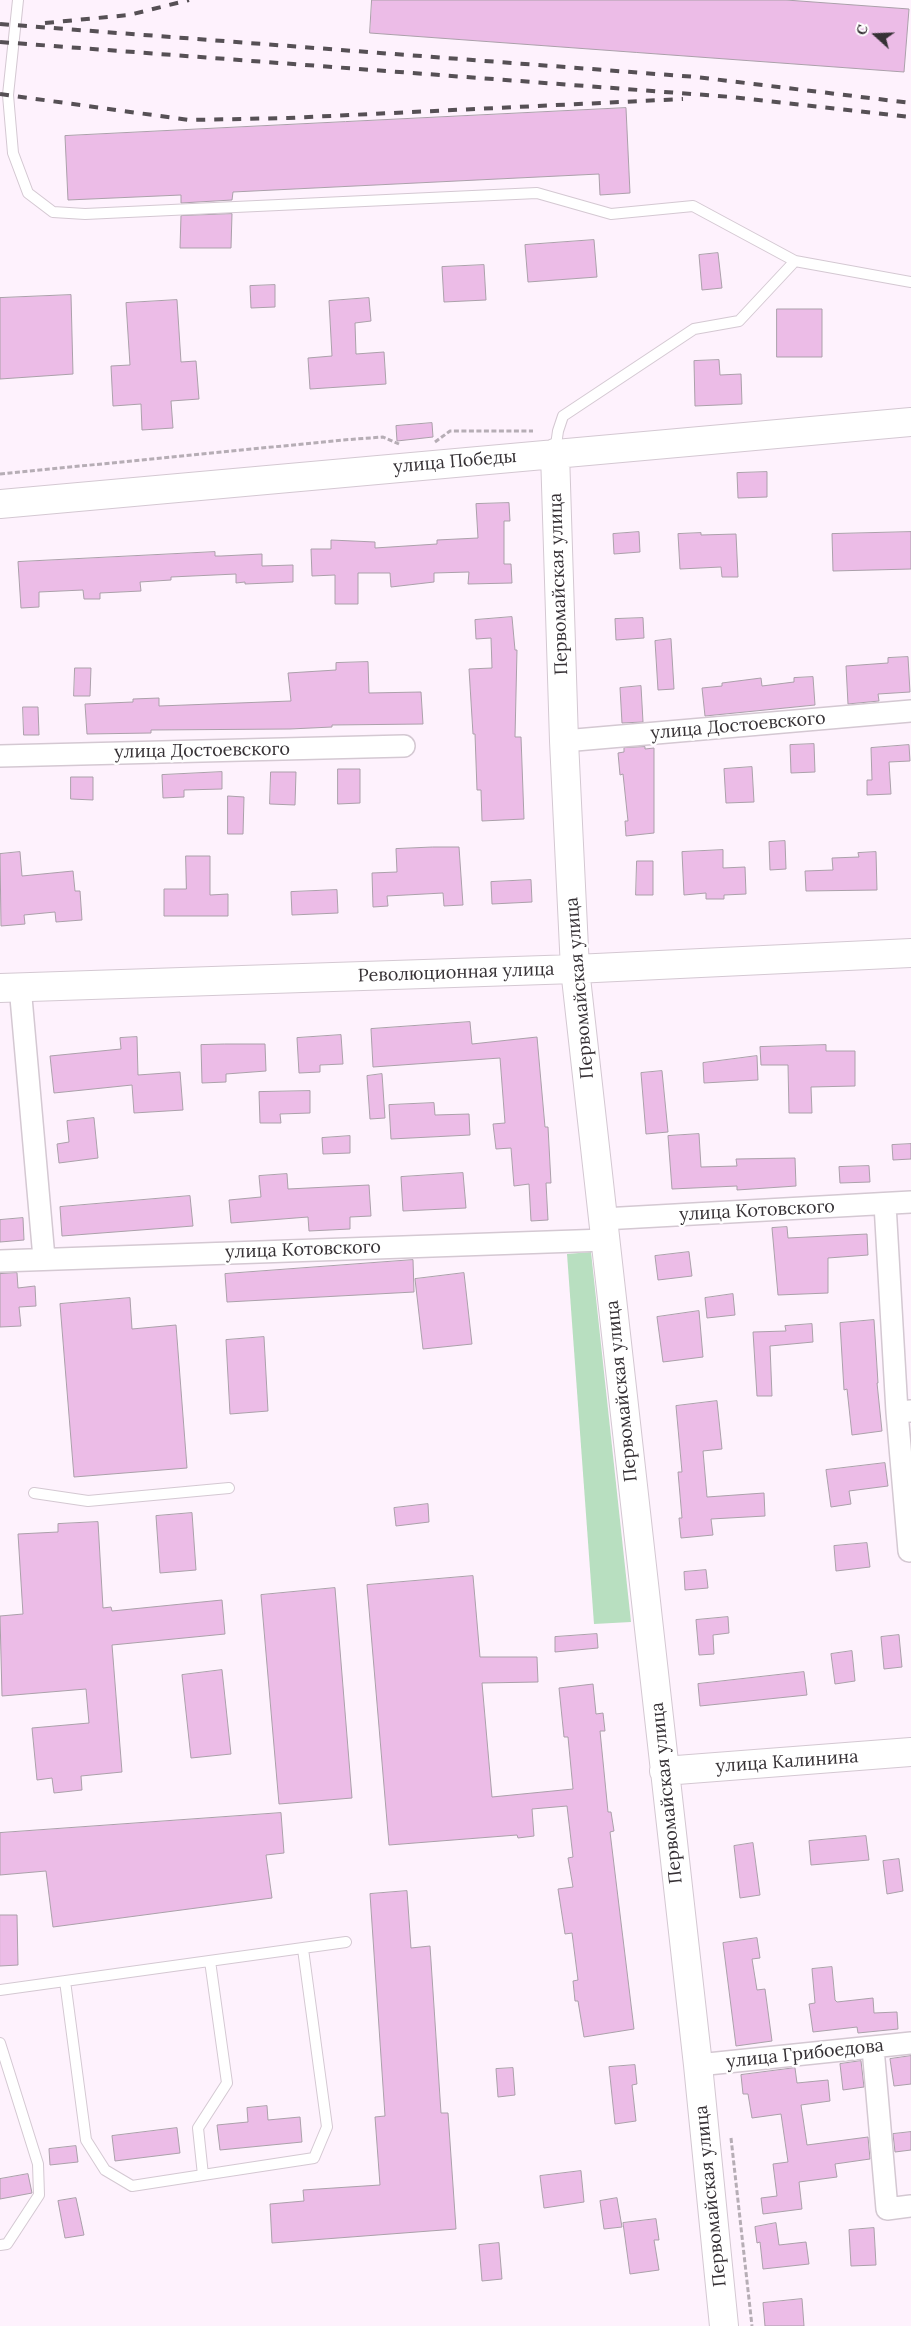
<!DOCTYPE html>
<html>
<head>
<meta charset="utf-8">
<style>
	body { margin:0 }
	#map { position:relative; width:911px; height:2326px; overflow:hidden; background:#fef2fd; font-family:Lora,serif }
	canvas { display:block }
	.north { position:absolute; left:851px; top:10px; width:50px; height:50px; -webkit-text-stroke:4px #fff; paint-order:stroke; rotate:290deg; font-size:14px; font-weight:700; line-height:20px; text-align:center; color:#363135 }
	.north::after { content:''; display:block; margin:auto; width:18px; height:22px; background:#363135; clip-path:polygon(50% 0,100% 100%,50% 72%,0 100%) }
</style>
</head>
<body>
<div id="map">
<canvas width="911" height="2326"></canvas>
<div class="north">С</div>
</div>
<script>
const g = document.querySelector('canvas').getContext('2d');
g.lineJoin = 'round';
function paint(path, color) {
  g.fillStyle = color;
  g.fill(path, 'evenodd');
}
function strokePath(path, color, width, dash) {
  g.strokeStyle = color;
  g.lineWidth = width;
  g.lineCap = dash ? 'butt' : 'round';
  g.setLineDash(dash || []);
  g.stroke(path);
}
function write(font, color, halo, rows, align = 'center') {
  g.font = font + ' Lora,serif';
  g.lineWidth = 5;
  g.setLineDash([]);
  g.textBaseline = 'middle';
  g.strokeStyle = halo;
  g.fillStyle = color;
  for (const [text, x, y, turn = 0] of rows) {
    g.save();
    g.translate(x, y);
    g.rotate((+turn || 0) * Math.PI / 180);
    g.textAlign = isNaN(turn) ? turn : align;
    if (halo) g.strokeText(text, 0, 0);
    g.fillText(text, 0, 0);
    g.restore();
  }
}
const green = new Path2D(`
	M591,1252l40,370 -37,2 -27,-370z`);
const building = new Path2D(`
	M372,0h414l123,9 -5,63 -534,-39z
	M626,108l4,85 -30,2 -1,-21 -366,18 -1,8 -51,3v-8l-113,5 -3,-64z
	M232,214l-1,34h-51l1,-32z
	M594,240l3,37 -69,5 -3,-37z
	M718,253l4,35 -20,2 -3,-35z
	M484,265l2,35 -42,2 -2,-35z
	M275,285v22l-24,1 -1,-22z
	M71,295l2,79 -73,5v-81z
	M369,298l2,23 -16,2 1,31 28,-2 2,32 -76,5 -2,-31 24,-2 -3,-55z
	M177,300l4,62 15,-1 3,38 -28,2 2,27 -31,2 -1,-26 -28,2 -2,-40 19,-1 -4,-62z
	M777,309h45v48h-45z
	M719,360l1,15 21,-1 1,30 -47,2 -1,-45z
	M432,423l1,14 -36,4 -1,-15z
	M767,472v25l-29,1 -1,-25z
	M509,503l1,18h-6v43h7l1,19 -44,1 1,-12 -35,1v9l-43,5 -1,-14h-32v31h-23v-29l-23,1 -1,-27h20v-9l44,2v6l62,-4v-4l41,-2 -2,-34z
	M639,532l1,20 -26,2 -1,-20z
	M911,532v37l-78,2 -1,-37z
	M701,533v2l35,-1 2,43h-16l-1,-10 -41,2 -2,-35z
	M215,552v4h6l41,-2v12l31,-1v17l-48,2v-2l-9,1v-9l-65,3v3l-31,2 1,9 -41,2v6h-16l-1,-9 -44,2v15l-18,1 -3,-46z
	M512,617l3,33h2l-2,87h6l3,82 -42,2 -1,-31h-4l-2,-56h-2l-4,-65 23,-1 -1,-30 -15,1 -1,-19z
	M643,618l1,20 -28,2 -1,-21z
	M671,639l3,50 -16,1 -3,-49z
	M908,657l2,35 -32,2 1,7 -31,3 -2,-38 42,-3v-5z
	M368,662l1,31 52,-1 2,32 -91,1v2l-42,2 -139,1v3l-64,1 -2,-30 48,-2v-3l26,-1v8l132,-5 -3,-28 48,-3v-7z
	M75,668h16l-1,28h-16z
	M813,677l2,28 -110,11 -3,-28 20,-2v-3l39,-5 1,8 32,-4v-4z
	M641,686l2,36 -21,1 -2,-35z
	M23,707h15l1,28h-15z
	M814,744l1,28 -24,1 -1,-28z
	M909,745l1,16 -21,1 2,32 -24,1v-15h5l-1,-32z
	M645,747v2l9,-1v85l-28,3 -1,-15h3l-5,-47 -3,1 -2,-22 6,-1v-4z
	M752,767l2,35 -28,1 -2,-34z
	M338,769h22v34l-22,1z
	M222,772v17l-38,1v7l-21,1 -1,-23z
	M271,772h25l-1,33 -25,-1z
	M71,777h22v23l-22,-1z
	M228,796l16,1 -1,37h-15z
	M785,841l1,28 -16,1 -1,-28z
	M433,847h26l4,58 -19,1 -1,-13 -56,3 1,10 -15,1 -1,-34 25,-1 -1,-23z
	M723,850v18l22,-1 1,27 -22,1v4h-18v-6l-22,2 -2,-43z
	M20,852l2,24 51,-5 2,20h5l2,29 -26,2 -1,-10 -31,3 1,9 -24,2 -1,-72z
	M876,852l1,38 -71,1 -1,-20 28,-1 -1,-12 27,-1 -1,-4z
	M186,856h24v39l18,-1v22h-64v-27h22z
	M637,861h16v34h-17z
	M531,880l1,22 -40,2 -1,-22z
	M337,890l1,23 -46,2 -1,-23z
	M470,1022l2,22 65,-7 8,90h3l3,56h-5l2,37 -17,1 -2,-37 -15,2 -3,-38 -15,1 -3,-25 12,-1 -5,-65 -127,9 -2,-38z
	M341,1035l2,29 -23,1v7l-21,1 -2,-35z
	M137,1037l1,38 42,-3 3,38 -49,3 -2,-28 -78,8 -4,-37 71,-7 -1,-11z
	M225,1044h40l1,27 -40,3v8l-24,1 -1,-38z
	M826,1045v6h29v35l-44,1 1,26h-23l-1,-48h-27l-1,-18z
	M757,1056l1,24 -54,3 -1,-20z
	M662,1071l6,61 -22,2 -5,-61z
	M382,1074l3,44 -15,1 -3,-43z
	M310,1091v22l-30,1 1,9h-21l-1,-31z
	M434,1103l1,12 34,-1 1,21 -79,4 -2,-34z
	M94,1118l4,40 -39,5 -2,-19 12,-2 -2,-21z
	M699,1134l2,33 36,-1 -1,-7 59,-1 1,28 -59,4v-4l-65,3 -4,-53z
	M350,1136v17l-27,1 -1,-16z
	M911,1144v15l-18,1 -1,-15z
	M869,1166l1,16 -30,1 -1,-16z
	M463,1173l3,35 -63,3 -2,-34z
	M287,1174l1,15 81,-4 2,31 -21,1v12l-41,2 -1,-14 -77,6 -2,-23 32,-3 -2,-21z
	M190,1196l3,30 -131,10 -2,-29z
	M23,1218l1,22 -24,2v-22z
	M787,1227l1,11 79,-4 1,21 -40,3v35l-50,2 -6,-67z
	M689,1252l3,24 -34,4 -3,-24z
	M413,1260l1,32 -187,10 -2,-28z
	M17,1273l1,15 17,-2 1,20 -17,1 2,19 -21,1v-53z
	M464,1273l8,71 -49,5 -8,-70z
	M733,1294l2,21 -28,3 -2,-20z
	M130,1298l2,31 44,-4 11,143 -113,9 -14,-173z
	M699,1311l4,46 -40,5 -6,-45z
	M874,1320l4,63h-1l5,48 -30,4 -5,-46 -3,1 -4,-67z
	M812,1324l1,18 -43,4 2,50h-15l-4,-64 33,-1 -1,-5z
	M264,1337l4,74 -38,3 -4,-74z
	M717,1401l5,48 -19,2 4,46 57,-4 1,23 -54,3 2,16 -32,3 -2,-20h3l-4,-46h4l-6,-66z
	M885,1463l3,23 -39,5 2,13 -20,3 -5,-37z
	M428,1504l1,18 -33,4 -2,-18z
	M192,1513l4,57 -36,3 -4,-57z
	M98,1522l5,86 8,-1 1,4 110,-11 3,34 -113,11 10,127 -41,4 1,14 -28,3 -2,-15 -15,2 -5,-52 57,-5 -3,-34 -84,7 -2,-80 23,-2 -5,-80 40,-2v-8z
	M867,1543l3,24 -34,4 -2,-25z
	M706,1570l2,18 -23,2 -1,-18z
	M473,1576l7,81h57l1,25 -56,1 10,114 81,-8 -5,-52h-4l-5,-49 34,-4 3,30 7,-1 2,18h-5l8,81h3l3,19 -4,1 24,197 -50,8 -6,-36h-3l-2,-20 5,-1 -6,-47 -7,1 -7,-45 15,-2 -5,-29 5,-1 -6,-51 -35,3 2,27 -16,2 -1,-3 -128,10 -22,-260z
	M335,1588l17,210 -73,6 -18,-209z
	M728,1617l1,16 -16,2 1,19 -15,1 -3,-35z
	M597,1634l1,14 -43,4v-15z
	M899,1635l3,32 -18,2 -3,-32z
	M852,1651l3,30 -20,3 -4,-30z
	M222,1670l9,84 -40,4 -9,-83z
	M804,1672l3,23 -107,11 -2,-22z
	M281,1813l3,40 -18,2 6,43 -219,29 -7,-56 -46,4v-42z
	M866,1836l3,24 -58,5 -2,-24z
	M753,1843l7,52 -20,3 -6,-52z
	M899,1859l4,32 -16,3 -4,-33z
	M407,1891l4,57 19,-2 11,167h7l8,116 -184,14 -2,-39 34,-3 -1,-11 77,-5 -5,-68 10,-1 -15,-222z
	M0,1915h17l1,50 -18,1z
	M757,1938l3,20 -8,1 5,31 8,-1 7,52 -36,5 -13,-103z
	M832,1967l3,33 2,2 36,-4 1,15 23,-1 1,17 -40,4 -1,-6 -44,5 -4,-28 6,-1 -3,-34z
	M911,2056v28l-17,2 -4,-27z
	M861,2061l3,26 -21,3 -3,-26z
	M635,2065l2,19 -5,1 4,36 -21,3 -6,-57z
	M513,2068l2,27 -17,2 -2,-28z
	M795,2068l2,15 31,-3 2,21 -29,4 6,40 61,-8 2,22 -35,5 2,13 -38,5 3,27 -39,5 -2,-16 16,-2 -4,-32 15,-2 -7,-48 -29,4 -4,-24h-5l-2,-19z
	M267,2106l1,14 32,-3 2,25 -82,8 -3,-25 31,-3 -1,-14z
	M177,2128l3,25 -65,8 -3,-25z
	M911,2132v18l-16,2 -2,-18z
	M76,2146l2,16 -28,3 -1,-16z
	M581,2171l3,31 -40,6 -4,-32z
	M28,2174l4,19 -32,6v-20z
	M76,2198l8,37 -19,3 -7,-37z
	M617,2198l5,29 -18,2 -4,-28z
	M656,2219l3,21h-5l5,30 -29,4 -7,-51z
	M776,2223l3,22 27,-3 3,22 -46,5 -3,-27 -3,1 -2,-16z
	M874,2228l2,37 -25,1 -2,-36z
	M499,2243l3,36 -20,2 -3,-36z
	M802,2299l2,27h-39l-2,-23z`);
const path = new Path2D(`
	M435,442l15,-11h83
	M0,474l343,-34 40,-3 16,7
	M731,2138l21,188`);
const lane = new Path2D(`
	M18,0l-10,95 5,58 15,40 25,19 32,2 452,-21 74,21 82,-8 102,55 116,21
	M555,452l3,-21 5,-15 131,-87 45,-8 56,-60
	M34,1493l54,8 141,-13
	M65,1981l21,159 19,30 27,16 71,-11 -5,-47 29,-45 -17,-122
	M0,1990l346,-48
	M0,2043l38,121 1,31 -32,49 -7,1
	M203,2175l111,-17 13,-31 -24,-178`);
const street = new Path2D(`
	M564,741l347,-30
	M0,756l404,-10
	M20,986l24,272
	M885,1204l12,208 14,-1
	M603,1219l308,-17
	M0,1261l605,-21
	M897,1412l12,139
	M873,2048l14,161 24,-3
	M698,2065l213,-22`);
const secondary = new Path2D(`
	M555,453l9,288 11,228 123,1096 26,261
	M0,504l911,-82
	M0,988l575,-19 336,-16
	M664,1771l247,-19`);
const rail = new Path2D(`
	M45,23l84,-8 60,-15
	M0,24l696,53 215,26
	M0,42l732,55 179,20
	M0,94l189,26 99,-2 395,-19`);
const streetNames = [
	["улица Победы",455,462,-5],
	["Первомайская улица",559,584,-92],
	["улица Достоевского",738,726,-5],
	["улица Достоевского",202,751,-1],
	["Революционная улица",456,973,-2],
	["Первомайская улица",580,988,-95],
	["улица Котовского",757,1211,-3],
	["улица Котовского",303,1250,-2],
	["Первомайская улица",622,1391,-96],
	["улица Калинина",787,1762,-4],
	["Первомайская улица",667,1793,-96],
	["улица Грибоедова",805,2054,-6],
	["Первомайская улица",711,2196,-96]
];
paint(green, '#b8dfc0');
paint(building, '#ecbce7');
strokePath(building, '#aba0aa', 1);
strokePath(lane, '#d4c8d2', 12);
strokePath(street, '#d4c8d2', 24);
strokePath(secondary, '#d4c8d2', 30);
strokePath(path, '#b6adb5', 3, [5, 2.5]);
strokePath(lane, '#fff', 10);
strokePath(street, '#fff', 21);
strokePath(secondary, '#fff', 28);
strokePath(rail, '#565055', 4, [9, 9]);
write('18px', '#363135', '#fff', streetNames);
</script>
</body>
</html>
